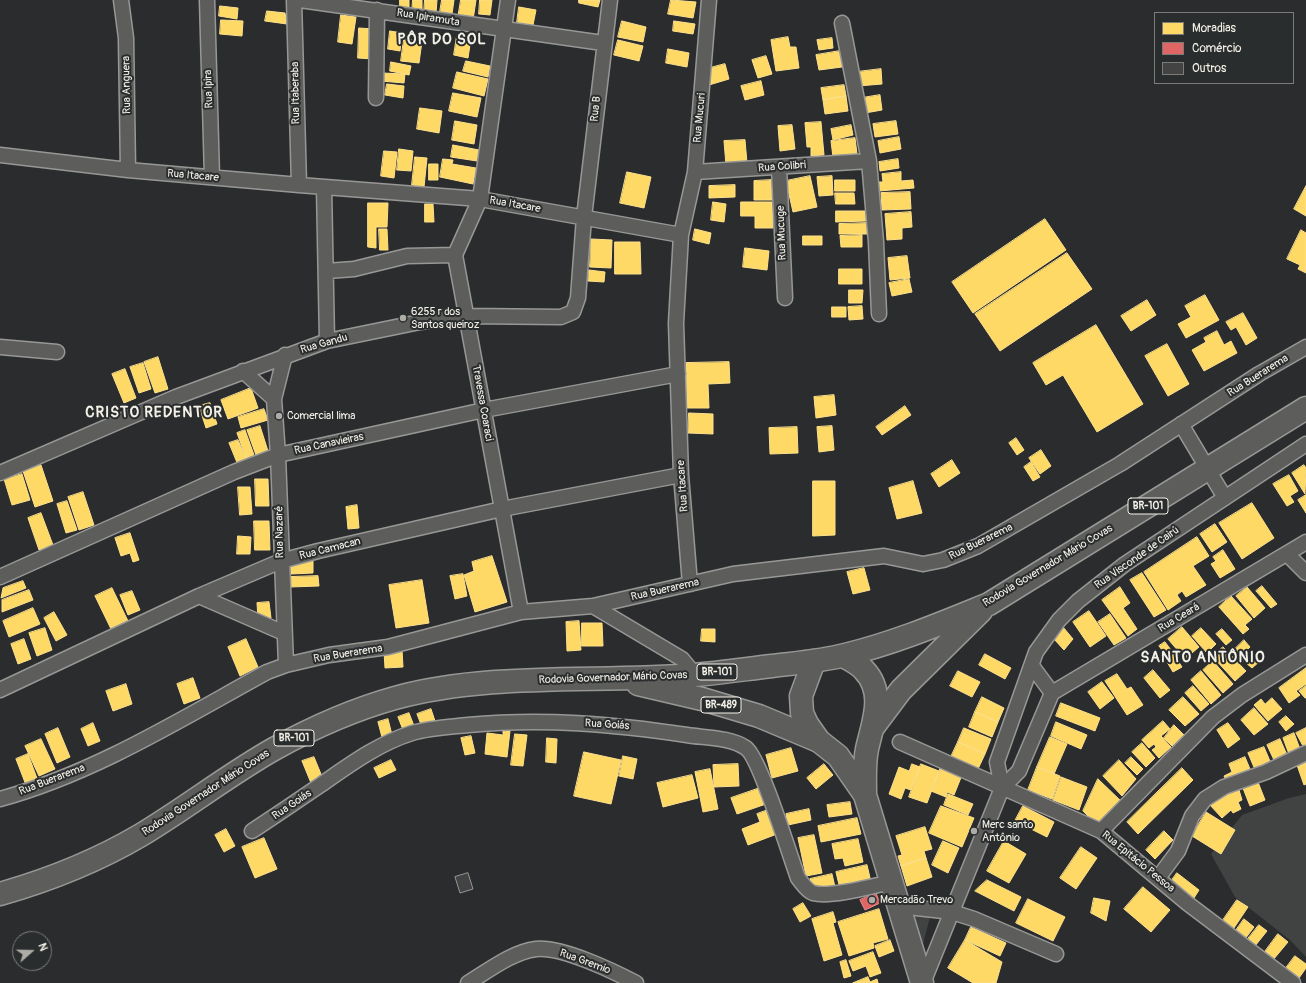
<!DOCTYPE html>
<html>
<head>
<meta charset="utf-8">
<style>
	body { margin:0 }
	#map { position:relative; width:1306px; height:983px; overflow:hidden; background:#2b2c2d; font-family:Pangolin,sans-serif }
	canvas { display:block }
	.legend { position:absolute; left:1154px; top:12px; width:140px; height:72px; box-sizing:border-box; background:#2a2d2e; border:1px solid #7b7b78; margin:0; padding:5px 7px; list-style:none; font-size:12px; color:#f4f1e8 }
	.legend li { display:flex; align-items:center; gap:8px; height:20px }
	.legend b { width:20px; border:1px solid #7b7b78 }
	.north { position:absolute; left:12px; top:931px; width:40px; height:40px; box-sizing:border-box; background:#2a2d2e; border:1px solid #7b7b78; border-radius:50%; rotate:70deg; font-size:11px; font-weight:700; line-height:16px; text-align:center; color:#f4f1e8 }
	.north::after { content:''; display:block; margin:auto; width:14px; height:18px; background:#aeaca7; clip-path:polygon(50% 0,100% 100%,50% 72%,0 100%) }
</style>
</head>
<body>
<div id="map">
<canvas width="1306" height="983"></canvas>
<ul class="legend">
<li><b style="height:11px;background:#ffd966"></b>Moradias</li>
<li><b style="height:11px;background:#e06666"></b>Comércio</li>
<li><b style="height:11px;background:#434344"></b>Outros</li>
</ul>
<div class="north">N</div>
</div>
<script>
const g = document.querySelector('canvas').getContext('2d');
g.lineJoin = 'round';
function paint(path, color) {
  g.fillStyle = color;
  g.fill(path, 'evenodd');
}
function strokePath(path, color, width, dash) {
  g.strokeStyle = color;
  g.lineWidth = width;
  g.lineCap = dash ? 'butt' : 'round';
  g.setLineDash(dash || []);
  g.stroke(path);
}
function write(font, color, halo, rows, align = 'center') {
  g.font = font + ' Pangolin,sans-serif';
  g.lineWidth = 4;
  g.setLineDash([]);
  g.textBaseline = 'middle';
  g.strokeStyle = halo;
  g.fillStyle = color;
  for (const [text, x, y, turn = 0] of rows) {
    g.save();
    g.translate(x, y);
    g.rotate((+turn || 0) * Math.PI / 180);
    g.textAlign = isNaN(turn) ? turn : align;
    if (halo) g.strokeText(text, 0, 0);
    g.fillText(text, 0, 0);
    g.restore();
  }
}
const green = new Path2D(`
	M1306,794v163l-16,-17 -55,-43 -24,-43 31,-39 47,-17z
	M912,913l18,4 -7,27z`);
const homes = new Path2D(`
	M400,0h9v9l-9,-1z
	M413,0h9v12h-10z
	M425,0h12l-1,13h-12z
	M442,0h12l-2,14 -12,-2z
	M461,0h15l-3,20 -15,-2z
	M480,0h12l-2,15 -11,-1z
	M579,0h21l-2,7 -19,-4z
	M671,0l25,2 -3,16 -25,-4z
	M220,6l18,2 -1,11 -18,-3z
	M519,7l17,3 -3,15 -16,-2z
	M267,11l18,2 2,11 -22,-3z
	M341,15l15,2 -4,27 -14,-2z
	M221,20l22,1 -1,15 -22,-2z
	M622,21l24,6 -3,15 -25,-5z
	M674,21l21,3 -2,10 -20,-3z
	M359,28l15,1 -1,30 -15,-1z
	M390,31l12,2 -2,18 -12,-2z
	M457,36l14,2 -3,20 -14,-3z
	M788,37l2,10h6l3,21 -23,3 -5,-31z
	M832,38l1,10 -14,2 -2,-10z
	M404,39l18,2 -3,22 -18,-2z
	M618,40l25,6 -4,15 -25,-6z
	M668,49l21,4 -2,14 -21,-4z
	M840,51l2,16 -23,3 -3,-15z
	M766,56l6,18 -14,4 -6,-18z
	M466,61l24,5 -2,11 -25,-6z
	M391,62l20,4 -2,9 -19,-4z
	M725,64l4,15 -20,6 1,-17z
	M881,69l1,15 -24,2 -1,-14z
	M457,72l31,7 -4,17 -31,-8z
	M382,73l23,1 -1,9 -23,-2z
	M761,81l3,14 -19,5 -4,-14z
	M387,84l17,2 -1,12 -18,-3z
	M844,85l2,11 -23,4 -2,-12z
	M453,93l28,5 -4,19 -28,-6z
	M880,95l2,15 -17,3 -3,-15z
	M846,96l2,15 -23,3 -2,-14z
	M420,108l22,3 -3,22 -22,-4z
	M455,121l22,4 -3,19 -22,-4z
	M896,121l2,13 -23,3 -2,-13z
	M821,122l3,33 -13,1v-9h-4l-2,-24z
	M792,125l3,24 -15,2 -2,-25z
	M851,125l2,10 -20,5 -2,-11z
	M899,137l2,12 -21,4 -2,-12z
	M855,138l2,16 -24,3 -2,-16z
	M745,140l2,23 -21,2 -2,-24z
	M453,145l26,5 -2,11 -26,-4z
	M399,149l14,2 -2,20 -14,-1z
	M384,151l13,1 -3,26 -13,-2z
	M415,157l12,1 -3,29 -12,-2z
	M443,159l10,1 -1,4 24,4 -3,16 -33,-7z
	M898,159l1,9 -19,3 -1,-9z
	M429,164h9v16h-9z
	M627,172l24,5 -7,31 -24,-5z
	M901,172v9l12,-1 1,8 -35,3 -1,-9h5l-1,-8z
	M810,176l7,31 -24,5 -7,-31z
	M832,176l1,19 -14,1 -2,-19z
	M771,180l1,20h-18v-19z
	M835,180h20v11h-20z
	M735,185v12l-26,1v-12z
	M1306,186v30l-12,-7z
	M910,192l1,17 -29,1 -1,-17z
	M835,193h19l1,11h-19z
	M713,202l13,2 -2,18 -13,-2z
	M741,202h31l1,26h-18v-12h-14z
	M368,203h20l-1,24h-11v21l-8,-1z
	M425,204h8l1,18h-9z
	M836,211h30v10l-30,1z
	M911,212l1,15 -10,1v11l-15,1 -2,-26z
	M1045,219l21,31 -93,63 -21,-31z
	M867,223l1,11h-29v-10z
	M379,229h8l1,21h-8z
	M695,229l16,4 -2,11 -16,-4z
	M1301,230l5,3v40l-8,-4 2,-4 -13,-6z
	M862,235v12h-21l-1,-11z
	M803,236h19v9h-19z
	M591,239l21,1 -1,28 -21,-1z
	M615,242h25l1,32h-26z
	M745,248l24,3 -2,19 -24,-3z
	M1067,253l25,36 -92,62 -25,-37z
	M907,256l3,22 -20,2 -2,-22z
	M839,269h23v15h-23z
	M589,270l16,2 -1,10 -16,-1z
	M909,279l3,13 -20,4 -3,-13z
	M849,290h14l-1,13h-13z
	M1205,295l14,25 -33,18 -8,-14 13,-7 -6,-11z
	M1147,300l9,15 -25,16 -10,-15z
	M862,306l1,13 -14,1 -1,-13z
	M832,307h14v10h-14z
	M1243,313l14,25 -11,7 -10,-18 -5,3 -5,-8z
	M1096,325l47,79 -46,28 -34,-57 -17,10 -13,-22z
	M1217,331l7,14 7,-4 6,12 -33,18 -12,-21 14,-8 -2,-4z
	M1167,344l22,40 -21,12 -23,-40z
	M158,357l10,32 -13,4 -11,-31z
	M729,362l1,21 -22,1 1,24h-22l-1,-45z
	M143,363l8,26 -12,4 -9,-26z
	M125,369l11,29 -12,5 -12,-29z
	M251,388l7,20 -30,11 -7,-19z
	M834,395l2,20 -20,3 -2,-21z
	M210,403l7,21 -11,4 -7,-22z
	M905,406l6,9 -29,20 -6,-8z
	M264,409l4,11 -27,8 -3,-11z
	M689,413l24,1v20l-25,-1z
	M260,426l8,25 -12,4 -9,-25z
	M832,426l2,24 -15,2 -2,-25z
	M797,427l1,26 -28,1 -1,-26z
	M245,430l9,25 -8,3 -9,-25z
	M1016,438l8,12 -7,5 -8,-12z
	M238,440l9,21 -9,4 -9,-22z
	M1041,450l10,16 -11,8 -11,-16z
	M952,460l8,13 -21,14 -8,-13z
	M1031,462l9,15 -7,4 -9,-14z
	M41,465l12,36 -18,6 -12,-36z
	M1304,465l2,3 -1,26 -13,-21z
	M22,474l8,26 -18,5 -8,-26z
	M1289,475l9,16 -8,5 4,6 -7,4 -14,-22z
	M255,479h13l1,27h-13z
	M813,481h22v54l-22,1z
	M913,481l9,32 -25,6 -8,-31z
	M238,487h12l2,27 -12,1z
	M83,492l11,33 -15,5 -11,-33z
	M1306,495v18l-8,-13z
	M67,501l10,29 -11,3 -9,-29z
	M1252,503l22,35 -32,21 -23,-36z
	M357,505l2,23 -11,1 -2,-22z
	M41,513l12,32 -14,5 -11,-32z
	M254,521h15l1,29h-15z
	M1215,524l12,18 -15,10 -12,-18z
	M130,533l9,27 -6,2 -3,-9 -9,3 -6,-18z
	M238,536l13,1 -1,17h-13z
	M1197,537l12,19 -16,10 13,19 -20,12 -4,-6 -5,4 4,6 -13,9 -24,-38z
	M1223,550l12,19 -15,9 -9,-14 5,-3 -3,-4z
	M492,556l15,46 -32,10 -11,-37 10,-4 -2,-9z
	M313,561v12l-22,1 -1,-12z
	M864,568l6,22 -17,4 -6,-22z
	M1142,573l24,37 -12,7 -24,-37z
	M463,574l4,22 -12,3 -5,-23z
	M318,576l1,10 -29,1v-10z
	M422,580l7,43 -33,5 -7,-43z
	M23,581l3,7 -25,10 2,-10z
	M1262,586l15,18 -6,4 -15,-17z
	M1120,587l10,16 -7,5 14,21 -9,7 -26,-36z
	M1247,587l18,21 -11,10 -18,-22z
	M112,588l16,33 -17,8 -16,-33z
	M29,590l4,10 -31,12v-12z
	M132,591l8,19 -12,5 -8,-20z
	M1231,596l21,23 -7,6 4,4 -6,5 -24,-27z
	M269,602l2,16 -13,1 -1,-16z
	M33,608l7,16 -31,13 -6,-16z
	M1089,611l17,25 -16,11 -17,-25z
	M54,612l13,23 -11,6 -12,-23z
	M1110,614l16,24 -12,7 -16,-23z
	M579,621l2,29 -14,1 -1,-29z
	M582,623h20l1,23h-21z
	M1063,627l10,12 -9,11 -10,-11z
	M1182,627l17,20 -14,12 -17,-20z
	M45,628l7,22 -15,6 -8,-23z
	M1201,628l15,16 -9,9 -15,-17z
	M702,629h13v13l-14,-1z
	M1222,629l10,11 -6,5 -10,-11z
	M24,639l7,20 -13,5 -7,-20z
	M246,639l12,28 -18,9 -12,-29z
	M1244,640l6,7 -3,3 4,5 -7,7 -11,-11z
	M1165,642l6,8 -6,4 -6,-8z
	M1223,647l23,24 -11,10 -22,-24z
	M402,650l1,17 -18,1 -1,-17z
	M1172,652l10,15 -9,5 -9,-15z
	M985,654l26,14 -6,11 -26,-14z
	M1254,655l6,6 -8,7 -6,-5z
	M1213,661l20,23 -10,9 -20,-23z
	M1306,668v16l-10,7 4,4 -11,8 -10,-15z
	M1153,670l17,20 -10,8 -16,-20z
	M958,671l22,11 -8,15 -22,-11z
	M1201,671l20,24 -10,9 -20,-24z
	M1117,674l10,15 4,-2 12,18 -16,10 -22,-34z
	M193,678l7,20 -16,6 -7,-20z
	M1102,682l12,16 -14,11 -12,-17z
	M126,684l6,20 -19,7 -7,-20z
	M1193,686l16,18 -8,7 -16,-18z
	M1306,686v12h-1l-6,-7z
	M982,697l22,11 -6,14 -23,-10z
	M1183,697l16,17 -14,12 -16,-16z
	M1272,698l10,11 -14,12 -14,-16 7,-6 4,5z
	M1061,703l39,15 -5,13 -39,-15z
	M1254,708l14,16 -14,11 -13,-15z
	M431,709l5,15 -13,6 -6,-16z
	M975,712l23,10 -6,15 -23,-10z
	M409,713l7,18 -11,4 -7,-18z
	M1286,716l8,8 -8,7 -7,-9z
	M388,719l5,20 -10,2 -5,-19z
	M1163,721l7,8 -9,7 10,11 -12,11 -7,-8 4,-3 -2,-3 -5,4 -7,-8z
	M1056,722l31,13 -6,14 -30,-13z
	M93,723l7,18 -12,5 -7,-17z
	M1228,723l12,16 -12,9 -11,-18z
	M1174,725l10,10 -12,11 -8,-8z
	M58,728l12,29 -13,6 -12,-29z
	M964,728l27,11 -6,15 -27,-12z
	M1306,728v17l-3,1 -7,-13z
	M503,730l7,1 -3,26 -22,-3 2,-21 16,2z
	M1294,733l6,16 -11,5 -6,-16z
	M515,734l12,1 -4,31 -12,-1z
	M471,736l4,17 -10,2 -4,-17z
	M1050,737l17,7 -13,30 -17,-7z
	M547,738l10,1 -1,24 -10,-1z
	M41,739l14,30 -16,7 -14,-30z
	M1280,739l7,16 -13,5 -7,-15z
	M958,742l27,12 -7,15 -27,-12z
	M1142,743l13,15 -9,9 -14,-15z
	M1264,747l8,19 -16,6 -8,-19z
	M791,748l7,23 -26,7 -6,-23z
	M584,752l37,8 -10,44 -37,-8z
	M28,754l10,27 -12,4 -10,-26z
	M623,756l14,3 -4,20 -14,-3z
	M314,757l9,22 -12,4 -9,-22z
	M1131,757l12,12 -6,6 -12,-12z
	M1245,757l7,17 -24,10 -4,-8 8,-4 -3,-8z
	M391,760l5,10 -17,8 -5,-10z
	M1119,760l17,19 -14,17 -19,-20z
	M1306,762v22l-2,1 -7,-20z
	M738,764l1,22 -25,1 -1,-22z
	M824,764l9,11 -17,14 -9,-11z
	M912,764l8,3 -9,23 -6,-2 -4,11 -12,-5 10,-27 10,4z
	M921,764l18,7 -12,32 -18,-6z
	M941,767l21,8 -8,20 -7,-3 -1,5 -15,-6z
	M1037,767l23,9 -8,23 -24,-9z
	M1182,768l11,12 -55,54 -11,-12z
	M710,769l8,40 -15,3 -8,-40z
	M692,775l6,23 -35,9 -6,-24z
	M1061,777l26,10 -8,23 -26,-10z
	M1256,777l9,23 -15,6 -9,-23z
	M1098,779l24,23 -24,24 -15,-15z
	M760,788l6,16 -29,10 -6,-16z
	M1234,788l2,4 3,-2 3,10 -4,2 3,7 -8,4 -2,-3 -9,8 -13,-14z
	M948,794l25,10 -5,11 -24,-10z
	M850,802l2,12 -23,3 -2,-12z
	M941,806l33,12 -12,29 -33,-14z
	M1023,806l31,16 -7,15 -32,-16z
	M809,809l2,11 -23,5 -2,-11z
	M768,810l9,24 -29,11 -6,-16 18,-7 -3,-8z
	M1206,812l29,18 -14,24 -29,-18z
	M857,818l4,16 -40,8 -3,-16z
	M925,827l7,22 -8,2 2,7 -25,8 -3,-10 4,-1 -6,-19z
	M226,829l9,17 -11,6 -9,-17z
	M1164,831l9,9 -18,19 -9,-9z
	M814,835l8,38 -16,3 -8,-38z
	M264,838l13,31 -22,9 -13,-31z
	M858,839l5,23 -18,4 -2,-8 -8,1 -3,-15z
	M943,841l16,7 -11,25 -16,-8z
	M1004,841l22,13 -17,29 -22,-12z
	M1081,847l16,11 -21,31 -16,-11z
	M926,858l6,19 -25,9 -6,-20z
	M867,865l4,17 -31,7 -4,-17z
	M1177,873l22,17 -5,8 -22,-18z
	M832,874l3,13 -22,5 -3,-13z
	M987,880l34,17 -7,14 -39,-20z
	M1143,887l27,23 -19,22 -27,-23z
	M1094,898l16,3 -4,20 -15,-8z
	M1028,899l37,18 -12,24 -37,-18z
	M1237,900l11,7 -16,24 -11,-8z
	M803,903l8,13 -11,6 -7,-13z
	M879,909l9,30 -15,4 1,5 -25,8 -11,-34z
	M833,912l3,10 -3,1 9,32 -18,6 -12,-42z
	M1244,919l10,8 -12,16 -10,-7z
	M1259,925l8,6 -16,20 -8,-6z
	M971,927l35,16 -6,13 -35,-16z
	M1278,934l10,8 -15,18 -9,-7z
	M890,940l4,11 -15,6 -4,-11z
	M965,940l37,22 -6,21h-23l-25,-15z
	M873,952l8,21 -11,4 -4,-11 -13,5 -4,-10z
	M1295,956l11,8v4l-7,10 -13,-10z
	M846,960l5,16 -7,2 -4,-16z
	M868,977l2,5 7,-3 1,4h-25z`);
const shops = new Path2D(`
	M876,893l4,10 -15,7 -5,-10z`);
const building = new Path2D(`
	M468,873l5,16 -13,4 -5,-16z`);
const street = new Path2D(`
	M121,0l5,38 2,132
	M207,0l5,177
	M294,0l5,185
	M300,0l303,43
	M508,0l-28,199 -25,56 66,357
	M842,23l27,138 7,81 3,72
	M376,98l1,-88
	M0,155l128,15 171,15 181,14 201,36
	M779,168l6,130
	M695,172l174,-11
	M324,187l3,154
	M327,271l27,-2 53,-13 48,-1
	M0,347l57,5
	M285,355l-11,44 4,56 8,210
	M243,371l31,28
	M1181,424l44,74
	M0,473l176,-76 151,-56 93,-19 46,-6 95,1 12,-5 5,-14 6,-81 26,-217
	M1287,554l19,19
	M0,577l234,-105 44,-17 206,-45 194,-36
	M690,584l-9,-109 -5,-152 5,-88 14,-63 14,-172
	M199,596l85,37
	M593,606l89,53 13,16
	M1032,666l20,27
	M0,690l199,-94 82,-35 37,-10 184,-42 179,-34
	M1052,693l254,-151
	M900,742l201,89 86,72 106,80
	M1002,788l-5,-26 39,-110 23,-32 19,-19 47,-37 181,-120
	M0,799c95,-26 181,-80 267,-127l19,-7 43,-10 59,-8 133,-35 72,-6 140,-32 151,-18 39,8 20,-4 35,-14 142,-82 139,-90 47,-27
	M252,831c23,-15 45,-30 67,-45 29,-20 58,-42 93,-53 17,-5 37,-6 56,-8 75,-7 145,-1 219,10 18,3 43,2 59,13 14,10 44,108 52,130 4,5 9,13 15,15 18,5 60,-7 78,-11
	M1101,831l112,-114 29,-22 64,-40
	M1158,878l20,-27 14,-35 13,-17 19,-12 42,-15 40,-19
	M899,906l53,6 22,7 82,35
	M468,983c20,-12 44,-31 68,-34 25,-3 77,22 100,34
	M923,983l79,-195 17,-17 33,-78`);
const primary = new Path2D(`
	M844,656c6,4 15,8 20,14 22,23 9,52 3,79 -3,14 -2,31 -2,46
	M814,661l-13,35 1,17 5,11 12,17 19,15 27,39 57,188`);
const highway = new Path2D(`
	M638,684l64,15 57,17 60,25
	M874,726l27,-36 80,-79
	M0,894c49,-14 97,-33 141,-59 45,-27 87,-60 133,-86 38,-21 78,-39 121,-51 95,-26 201,-15 299,-23 26,-2 52,-6 78,-9 24,-3 50,-5 73,-11 50,-12 97,-32 144,-51l317,-196`);
const markers = [
	[403,318,4,"#aeaca7"],
	[279,416,4,"#aeaca7"],
	[974,831,4,"#aeaca7"],
	[872,900,4,"#aeaca7"]
];
const shields = [
	[1148,506,40],
	[717,672,40],
	[721,705,40],
	[294,738,40]
];
const shieldNames = [
	["BR-101",1148,506],
	["BR-101",717,672],
	["BR-489",721,705],
	["BR-101",294,738]
];
const streetNames = [
	["Rua Ipiramuta",428,18,9],
	["Rua Anguera",127,85,-91],
	["Rua Ipira",209,89,-92],
	["Rua Itaberaba",296,93,-91],
	["Rua B",596,109,-84],
	["Rua Mucuri",700,118,-85],
	["Rua Colibri",782,167,-4],
	["Rua Itacare",193,176,5],
	["Rua Itacare",515,205,10],
	["Rua Mucuge",782,233,-92],
	["Rua Gandu",324,344,-16],
	["Rua Buerarema",1258,376,-32],
	["Travessa Coaraci",482,403,80],
	["Rua Canavieiras",329,444,-12],
	["Rua Itacare",683,486,-94],
	["Rua Nazaré",280,532,-91],
	["Rua Buerarema",981,542,-26],
	["Rua Camacan",330,549,-14],
	["Rua Visconde de Cairú",1137,558,-35],
	["Rodovia Governador Mário Covas",1048,566,-31],
	["Rua Buerarema",665,590,-13],
	["Rua Ceará",1179,618,-31],
	["Rua Buerarema",348,654,-9],
	["Rodovia Governador Mário Covas",613,678,-2],
	["Rua Goiás",607,725,4],
	["Rua Buerarema",52,780,-21],
	["Rodovia Governador Mário Covas",206,793,-33],
	["Rua Goiás",292,805,-34],
	["Rua Epitácio Pessoa",1138,862,39],
	["Rua Gremio",585,962,20]
];
const poiNames = [
	["6255 r dos",411,312],
	["Santos queiroz",411,325],
	["Comercial lima",287,416],
	["Merc santo",982,825],
	["Antônio",982,838],
	["Mercadão Trevo",880,900]
];
const districtNames = [
	["PÔR DO SOL",442,40],
	["CRISTO REDENTOR",154,413],
	["SANTO ANTÔNIO",1203,658]
];
paint(green, '#414242');
paint(homes, '#ffd966');
strokePath(homes, '#fce08d', 1);
paint(shops, '#e06666');
strokePath(shops, '#e6908d', 1);
paint(building, '#434344');
strokePath(building, '#979796', 1);
strokePath(street, '#979796', 17);
strokePath(primary, '#979796', 25);
strokePath(highway, '#979796', 25);
strokePath(street, '#5d5d5c', 14);
strokePath(primary, '#5d5d5c', 22);
strokePath(highway, '#5d5d5c', 22);
for (const [x, y, r, color] of markers) {
  const dot = new Path2D();
  dot.arc(x, y, r, 0, 2 * Math.PI);
  g.fillStyle = color;
  g.fill(dot);
  strokePath(dot, '#2a2d2e', 1.5);
}
for (const [x, y, w] of shields) {
  const box = new Path2D();
  box.roundRect(x - w / 2, y - 8, w, 16, 3);
  g.fillStyle = '#2a2d2e';
  g.fill(box);
  strokePath(box, '#f4f1e8', 1);
}
write('bold 10px', '#f4f1e8', null, shieldNames);
write('11px', '#f4f1e8', '#2a2d2e', streetNames);
write('11px', '#f4f1e8', '#2a2d2e', poiNames, 'left');
g.letterSpacing = '1px';
write('bold 15px', '#f4f1e8', '#2a2d2e', districtNames);
g.letterSpacing = '0px';
</script>
</body>
</html>
